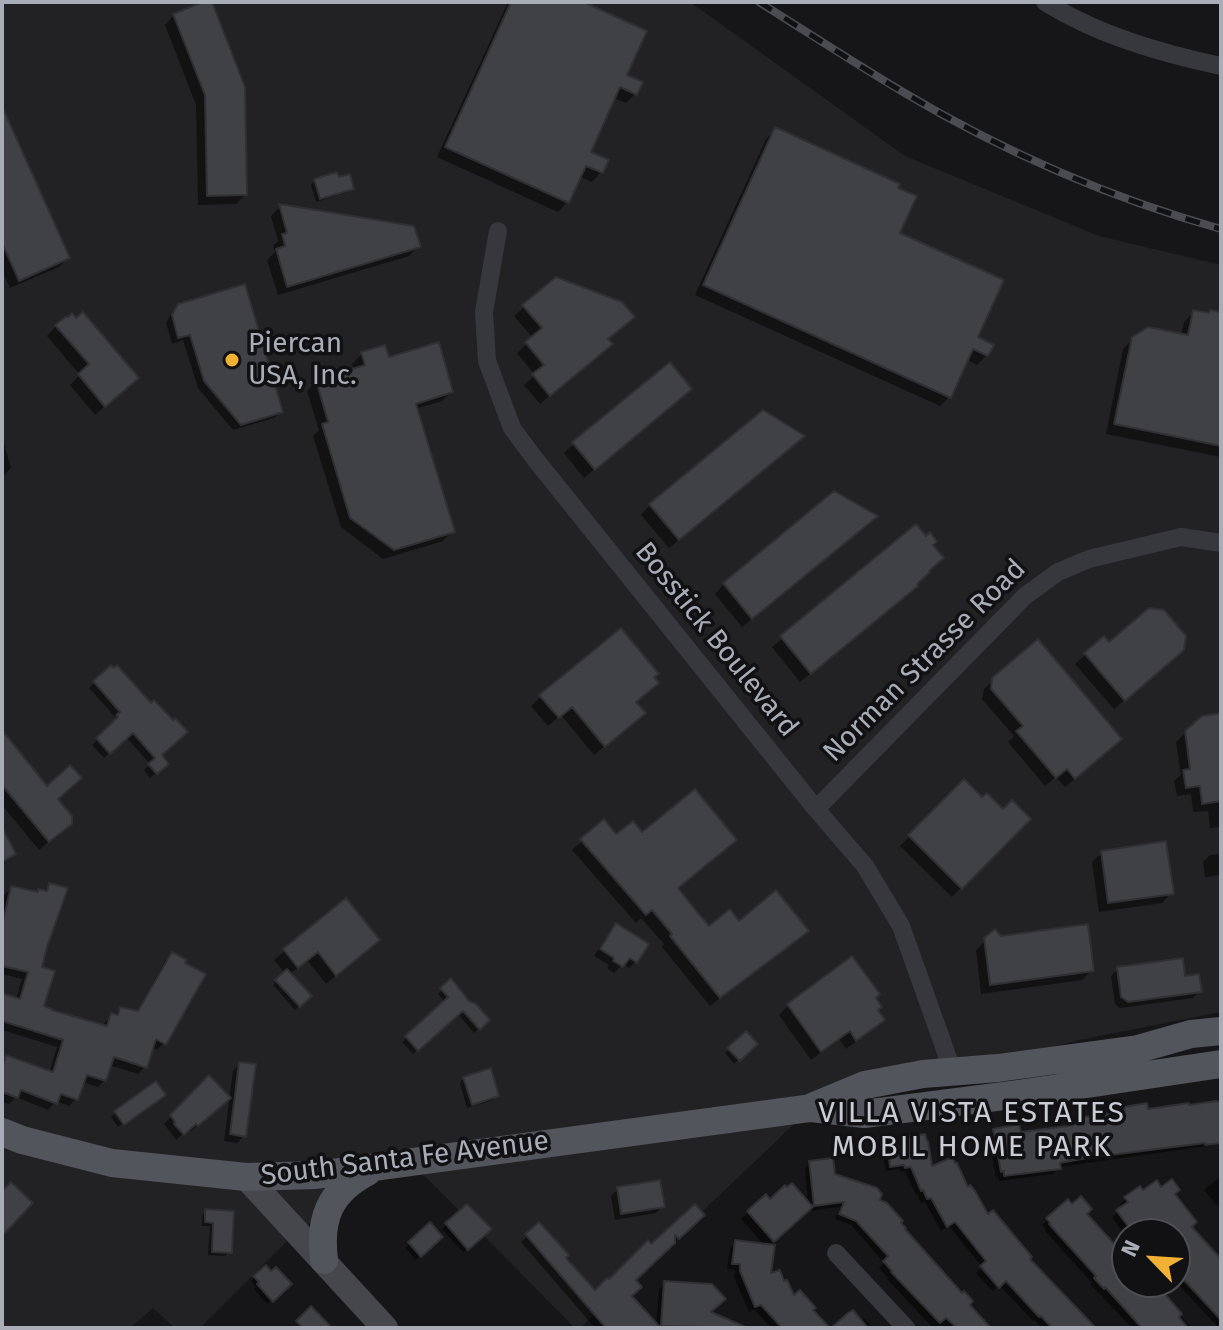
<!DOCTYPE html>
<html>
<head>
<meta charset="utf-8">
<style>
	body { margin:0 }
	#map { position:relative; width:1223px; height:1330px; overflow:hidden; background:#161618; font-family:"Fira Sans",sans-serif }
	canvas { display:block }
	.frame { position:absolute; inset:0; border:4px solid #a8adb8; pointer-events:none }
	.north { position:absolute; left:1111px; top:1218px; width:80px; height:80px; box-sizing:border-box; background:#111113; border:2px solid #4d4f55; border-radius:50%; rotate:295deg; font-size:22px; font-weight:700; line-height:32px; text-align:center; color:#a8adb8 }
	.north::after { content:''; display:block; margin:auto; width:28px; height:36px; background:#f2b134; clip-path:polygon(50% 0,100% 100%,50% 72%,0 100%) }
</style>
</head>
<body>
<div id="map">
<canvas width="1223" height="1330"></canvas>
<div class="frame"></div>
<div class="north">N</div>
</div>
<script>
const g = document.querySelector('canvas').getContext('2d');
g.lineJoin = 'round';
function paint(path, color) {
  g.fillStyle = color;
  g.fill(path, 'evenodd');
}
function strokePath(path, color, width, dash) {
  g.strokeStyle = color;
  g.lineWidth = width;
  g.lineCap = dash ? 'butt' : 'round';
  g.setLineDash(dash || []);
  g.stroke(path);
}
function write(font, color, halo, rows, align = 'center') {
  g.font = font + ' "Fira Sans",sans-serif';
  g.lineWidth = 7;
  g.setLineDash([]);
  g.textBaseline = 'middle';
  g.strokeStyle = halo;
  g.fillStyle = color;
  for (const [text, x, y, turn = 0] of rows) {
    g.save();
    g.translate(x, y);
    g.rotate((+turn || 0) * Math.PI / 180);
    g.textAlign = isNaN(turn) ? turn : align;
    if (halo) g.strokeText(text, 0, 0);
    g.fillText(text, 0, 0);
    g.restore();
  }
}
const built = new Path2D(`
	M2,2h688l215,154 194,80 122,29v747l-137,27 -273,69 -231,220h-5l-164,-166 -115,70 -96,96h-25l-22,-20 -23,20h-128z`);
const shadow = new Path2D(`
	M210,2l35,193 -9,9 -38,1 -2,-100 -31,-80 9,-10z
	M508,2h71l56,92 -9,9 -13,-5 -25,55 13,19 -9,10 -13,-6 -12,26 -9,10 -121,-55z
	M2,110l66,148 -9,9 -49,21 -8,-18z
	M776,129l121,105 90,121 -10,10 -11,-6 -17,38 -9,9 -245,-111 71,-156z
	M315,180l37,8 -4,4 -32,10 -5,-17z
	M280,207l138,39 -9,10 -131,39 -11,-35 8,-8 -2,-6 5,-5 -7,-25z
	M179,306l102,106 -7,6 -41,12 -35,-42 -15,-48 -11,4 -6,-21 5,-9z
	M524,307l82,33 -6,14 -60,50 -16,-19 11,-10 -18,-22 16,-15 -19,-22z
	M1194,312l27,2v143l-115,-23 17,-85 10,-10 48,-3 3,-14z
	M72,316l55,71 -32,28 -25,-30 10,-10 -33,-39 9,-10z
	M362,354l25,6 64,32 -9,9 -27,8 37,122 -9,10 -60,18 -42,-32 -28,-91 6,-6 -12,-39 10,-10 37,-11 -2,-6z
	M680,398l-96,80 -20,-25 10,-9z
	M2,436l9,32 -9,9z
	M793,446l-124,102 -28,-33 9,-10z
	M866,525l-124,102 -27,-33 9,-10z
	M916,527l15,19 1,22 -26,27 -106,87 -28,-35z
	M1103,639l6,6 63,15 -58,49 -39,-45z
	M111,667l49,89 1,13 -11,9 -6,-8 6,-6 -24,-27 -22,21 -12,-13 22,-21 -2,-2 4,-4 -27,-30z
	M994,679l116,69 -45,39 -9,-10 -11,9 -37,-44 6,-6 -32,-37 2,-10z
	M541,697l93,5v20l-40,33 -33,-40 -13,11 -17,-20z
	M1221,715v112l-11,1 -2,-17 -15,1 -2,-18 -14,2 -3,-15 7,-6 -5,-33 10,-10z
	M2,733l54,66 4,33 -21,18 -37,-45z
	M964,782l18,18 21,12 25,7 -76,78 -52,-51z
	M604,822l12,15 60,52 33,40 29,-5 69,7 -10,9 -87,66 -48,-59 2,-3 -23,-26 -5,5 -64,-73z
	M1102,853l69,40 -9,10 -63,9 -7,-50z
	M1221,854v29l-1,-8 -15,2 -2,-15 7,-7z
	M49,886l-10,83 3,39 61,19 2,-5 16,-13 15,4 29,-52 8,-7 -9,89 -7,7 -6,-3 -6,20 -7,7 -29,-9 -4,15 -7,7 -16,-5 -6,17 -7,7 -13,-5 -8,9 -32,-13 -7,7 -7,-2v-40l5,-5 42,16 8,-26 -55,-17v-35l14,5 6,-21 -20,-5v-69l2,-10 7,-7 25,5 3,-2 4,1z
	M346,901l32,39 -52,44 -19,-24 -17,14 19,22 -14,14 -22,-25 12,-12 -11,-13z
	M616,926l20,35 -7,7 -6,-4 -9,9 -7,-5 2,-3 -15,-9 15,-23z
	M995,931l6,7 91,32 -10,10 -101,14 -5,-44z
	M852,959l24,52 6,9 -9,9 -27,20 -7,-10 -28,21 -32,-45 9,-9z
	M1118,969l65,9 17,13 -7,7 -73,10 -5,-4 -4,-28z
	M451,981l12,17 24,22 -13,13 -16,-19 -45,40 -11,-12 43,-40 -7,-8z
	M746,1034l10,10 -22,20 -9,-11z
	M240,1064l4,72 -7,7 -13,-2 9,-70z
	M209,1078l13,27 -32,27 -2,-3 -12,11 -12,-16z
	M464,1078l33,18 -4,4 -26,8 -7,-25z
	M156,1084l3,15 -41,28 -7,-10z
	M1221,1103v41l-162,23 -6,7 -54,7 -1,-5 -2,1 -8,-40 6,-6 25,3 58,-8 7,-7 36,-5 5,-5 21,2z
	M905,1139l25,30 37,20 21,29 106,110h-52l-8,-8 -1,1 -34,-36 -6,6 -17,-18 6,-6 -33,-41 -8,5 -16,-29 -4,1 -4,-9 -1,1 -11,-24 -5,1 -1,-3 -13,2 -3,-16 6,-6 11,-1v-4z
	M810,1163l68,38 20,22 90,105h-55l-46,-49 1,-1 -9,-10 5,-5 -33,-38 -16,-6 5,-12 -34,4 -38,35 1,31 24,21 18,12 16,18h-56l-17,-19 -5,3 -15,-35 1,-7 -8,-1 3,-21 6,-6 29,4 -24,-27 25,-22 4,4 38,3 -3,-36z
	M1221,1176v34l-17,-20z
	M618,1189l45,17 -7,7 -41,7 -4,-24z
	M1126,1199l63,28 32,36v65h-2l-43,-46 -10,8 -6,-8h15v-48h-39l-6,-7 -7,6 -11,-16 11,-9 -3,-4z
	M1067,1202l17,12 43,45v23h21l9,7 35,39h-60l-42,-44 2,-1 -47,-52 1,-1 -4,-5z
	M467,1207l22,22 -26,23 -21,-23z
	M206,1211l26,2 -2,39 -5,4 -17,-1 2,-29h-8v-10z
	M702,1215l-75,70 3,11 26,30 3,-37 6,-6 43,30 24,11 -1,4h-136l-74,-86 18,-17 24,33 31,35 56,-46z
	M430,1225l11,12 -25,23 -11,-12z
	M265,1267l24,17 -22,20 -13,-15 2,-2 -5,-6z
	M864,1318l6,6 -4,4h-31l25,-7z`);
const building = new Path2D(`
	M203,2h9l33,85 2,108 -40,1 -2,-101 -32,-81z
	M511,2h73l63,29 -20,44 16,7 -6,13 -17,-8 -29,65 18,8 -6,13 -17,-7 -17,37 -124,-56z
	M2,106l68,152 -51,23 -17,-38z
	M775,127l125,57 -2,4 19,8 -17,37 104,47 -26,57 16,8 -6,11 -15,-7 -22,49 -248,-113z
	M337,172l2,5 11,-3 4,15 -34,10 -6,-20z
	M279,204l135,22 7,21 -134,40 -11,-38 9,-3 -3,-12 5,-1z
	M556,277l66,25 13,15 -27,22 5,5 -63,52 -18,-22 12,-9 -19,-23 17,-14 -20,-23z
	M245,284l38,128 -42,13 -37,-44 -14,-46 -12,3 -6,-23 6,-11z
	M1193,310l16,3 1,-3 11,2v134l-107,-22 18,-87 16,-10 40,8z
	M83,312l56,66 -34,29 -27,-33 11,-10 -34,-39 12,-9 1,1 4,-4 4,5z
	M439,342l14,50 -37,12 39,128 -61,18 -44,-32 -28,-94 6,-2 -12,-42 49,-15 -4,-13 24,-7 4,12z
	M670,362l22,27 -97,81 -23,-28z
	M763,410l42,26 -126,104 -30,-36z
	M834,491l44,25 -126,103 -29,-36z
	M916,524l10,12 4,-4 7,10 -4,3 11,13 -15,13 1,1 -13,12 1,2 -107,88 -31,-38z
	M1149,608l15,2 22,26 -2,14 -59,51 -41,-48 20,-17 5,6z
	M621,628l38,46 -5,3 5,6 -23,19 10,11 -41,34 -33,-40 -13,11 -20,-23z
	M1038,639l84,100 -47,40 -8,-10 -11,9 -40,-47 7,-5 -32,-37 1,-11z
	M111,665l3,3 3,-3 34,38 3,-3 19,20 2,-2 13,14 -26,23 7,9 -12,10 -9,-10 7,-6 -22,-25 -23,21 -14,-16 22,-21 -2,-2 4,-3 -27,-31z
	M1221,713v88l-19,3 -2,-18 -14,2 -3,-18 7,-1 -5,-38 17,-15z
	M2,730l45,56 23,-21 12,13 -24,21 14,17v8l-23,18 -47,-57z
	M964,779l18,18 5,-4 16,16 9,-9 19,19 -69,70 -54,-54z
	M695,789l42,51 -59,48 19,24 12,14 21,-17 9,12 37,-31 33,41 -89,67 -50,-62 2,-2 -20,-24 -6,5 -66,-76 24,-20 12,15 17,-13 9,11z
	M2,827l14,27 -14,8z
	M1166,841l8,53 -66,9 -7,-52z
	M49,883l19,5 -21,59 -5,20 13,4 -11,35 8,3v1l55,16 4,-13 7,2 2,-8 18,4 34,-59 15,8 -2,3 21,11 -40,71 -10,-6 -9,29 -33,-11 -8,24 -19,-6 -9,25 -17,-6 -4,10 -36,-14 -3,8 -16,-6v-25l4,-12 47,17 10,-32 -61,-19v-28l18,6 8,-27 -26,-6v-41l9,-39 27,6v-3l9,2z
	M346,898l34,42 -44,36 -18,-24 -20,16 -15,-19z
	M616,923l33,21 -12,19 -7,-5 -7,9 -10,-6 1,-3 -14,-9z
	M1088,924l6,47 -104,14 -6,-47 11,-9 6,7z
	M852,956l28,38 -4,4 6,9 -4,3 7,10 -29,21 -6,-10 -29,21 -34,-48z
	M1183,958l2,18 14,-2 3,18 -74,10 -7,-5 -4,-30z
	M287,969l25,27 -12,11 -25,-27z
	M451,978l18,23 7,3 14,16 -10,10 -17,-19 -45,40 -13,-15 43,-39 -8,-9z
	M746,1031l12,13 -18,17 -13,-13z
	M239,1062l17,2 -10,73 -16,-3z
	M491,1068l8,28 -27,9 -9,-28z
	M209,1075l22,23 -33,28 -2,-2 -12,11 -10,-11 1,-2 -5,-7z
	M156,1081l10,14 -42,30 -10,-14z
	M1216,1101l5,1v41l-16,2v-2l-118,15 -27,5 1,6 -57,7v-5l-3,1 -8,-43 26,-5 2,8 46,-6 17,-4 -1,-5 42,-6 -1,-4 23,-4 1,6 34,-5 7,-1v2z
	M925,1134l2,7h1l4,25 21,-9 2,6h2l11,24 2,-2 5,6 13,23 5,-4 39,47 -2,2 66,69h-44l-11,-12 -2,1 -33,-36 -7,7 -19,-22 6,-5 -31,-39 -8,5 -16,-29 -4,1 -4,-9 -2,1 -10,-24 -6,1 -1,-3 -14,2 -2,-19 17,-3 -1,-8z
	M833,1158l2,16 42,14 5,6 -2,6 7,3 16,18 -2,2 5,5 -1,1 57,64 2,-2 9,10 -3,4 21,23h-34l-11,-10 -6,5 -49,-51 1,-1 -9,-10 5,-5 -32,-35 -17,-7 5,-12 -30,4 -5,-45z
	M1172,1179l8,11 -5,4 22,28 -5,5 29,32v61l-39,-42 -7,6v-50h-30l-8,-11 -7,6 -14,-19 12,-8 -4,-5 16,-11 3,4 14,-10 4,7z
	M660,1180l5,27 -44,7 -4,-27z
	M11,1182l22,21 -31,33v-45z
	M792,1183l21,24 -39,35 -27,-31 19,-17 4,5 15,-14 2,2z
	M1081,1196l11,13 -5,5 40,44v24h24l5,6 2,-2 24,28 -3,3 9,11h-46l-37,-41 -1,2 -10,-11 2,-2 -47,-52 1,-1 -4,-5 22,-19 4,5z
	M467,1204l25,25 -24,21 -23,-27z
	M695,1204l10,11 -26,24 -4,-4v8l-39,37 6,7 -10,9 29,32h-55l-81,-94 14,-12 30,33 -3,3 29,32 12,-12 2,1 39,-39 3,4z
	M205,1209l29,2 -2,42 -20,-1 1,-29 -8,-1z
	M430,1222l13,15 -22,20 -13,-15z
	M735,1240l40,5 -4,28 9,-3 4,11 3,-1 7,15 6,-5 16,18 -3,2 17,18h-48l-21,-23 -6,2 -15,-36v-7h-8z
	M266,1265l5,6 5,-4 16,17 -19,18 -16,-18 2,-2 -6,-6z
	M664,1281l48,3 14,15 -15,13 37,16 -87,-2z
	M311,1306l21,22h-29l-7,-7z
	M853,1310l15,18h-37l17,-15z`);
const street = new Path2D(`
	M1045,2c53,33 115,51 176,64
	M498,231l-14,81 3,49 25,67 23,31 281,350 49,57 36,60 52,146
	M816,809l209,-213 33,-24 31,-13 92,-22 40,6
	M836,1253l70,75`);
const secondary = new Path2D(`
	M246,1177l139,151`);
const primary = new Path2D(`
	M812,1107l53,-22 58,-11 75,-6 140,-19 53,-15 30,-3
	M2,1132l20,8 90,23 134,14 70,-2 495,-67 53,6 155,-20 202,-30
	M324,1260c-5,-41 5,-68 43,-88`);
const rail = new Path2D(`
	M759,2c48,30 95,61 144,90 99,59 207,106 318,137`);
const markers = [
	[232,360,8,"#f2b134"]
];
const poiNames = [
	["Piercan",248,344],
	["USA, Inc.",248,376]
];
const streetNames = [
	["Bosstick Boulevard",716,640,51],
	["Norman Strasse Road",925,661,-45],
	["South Santa Fe Avenue",405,1159,-7]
];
const neighbourhoodNames = [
	["VILLA VISTA ESTATES",972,1114],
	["MOBIL HOME PARK",972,1148]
];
paint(built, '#222225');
paint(shadow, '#0007');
paint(building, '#404145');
strokePath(building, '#303034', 2);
strokePath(street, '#37383d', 18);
strokePath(secondary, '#45474d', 26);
strokePath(primary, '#53555c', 28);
strokePath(rail, '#4a4c52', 8);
strokePath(rail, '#111113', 5, [15]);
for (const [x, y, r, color] of markers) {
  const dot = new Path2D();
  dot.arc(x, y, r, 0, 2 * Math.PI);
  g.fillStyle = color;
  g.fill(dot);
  strokePath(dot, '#111113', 3);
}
write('28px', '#a8adb8', '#111113', poiNames, 'left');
write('28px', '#a8adb8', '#111113', streetNames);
g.letterSpacing = '2px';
write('30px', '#c9ccd4', '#111113', neighbourhoodNames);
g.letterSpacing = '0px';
</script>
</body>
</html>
